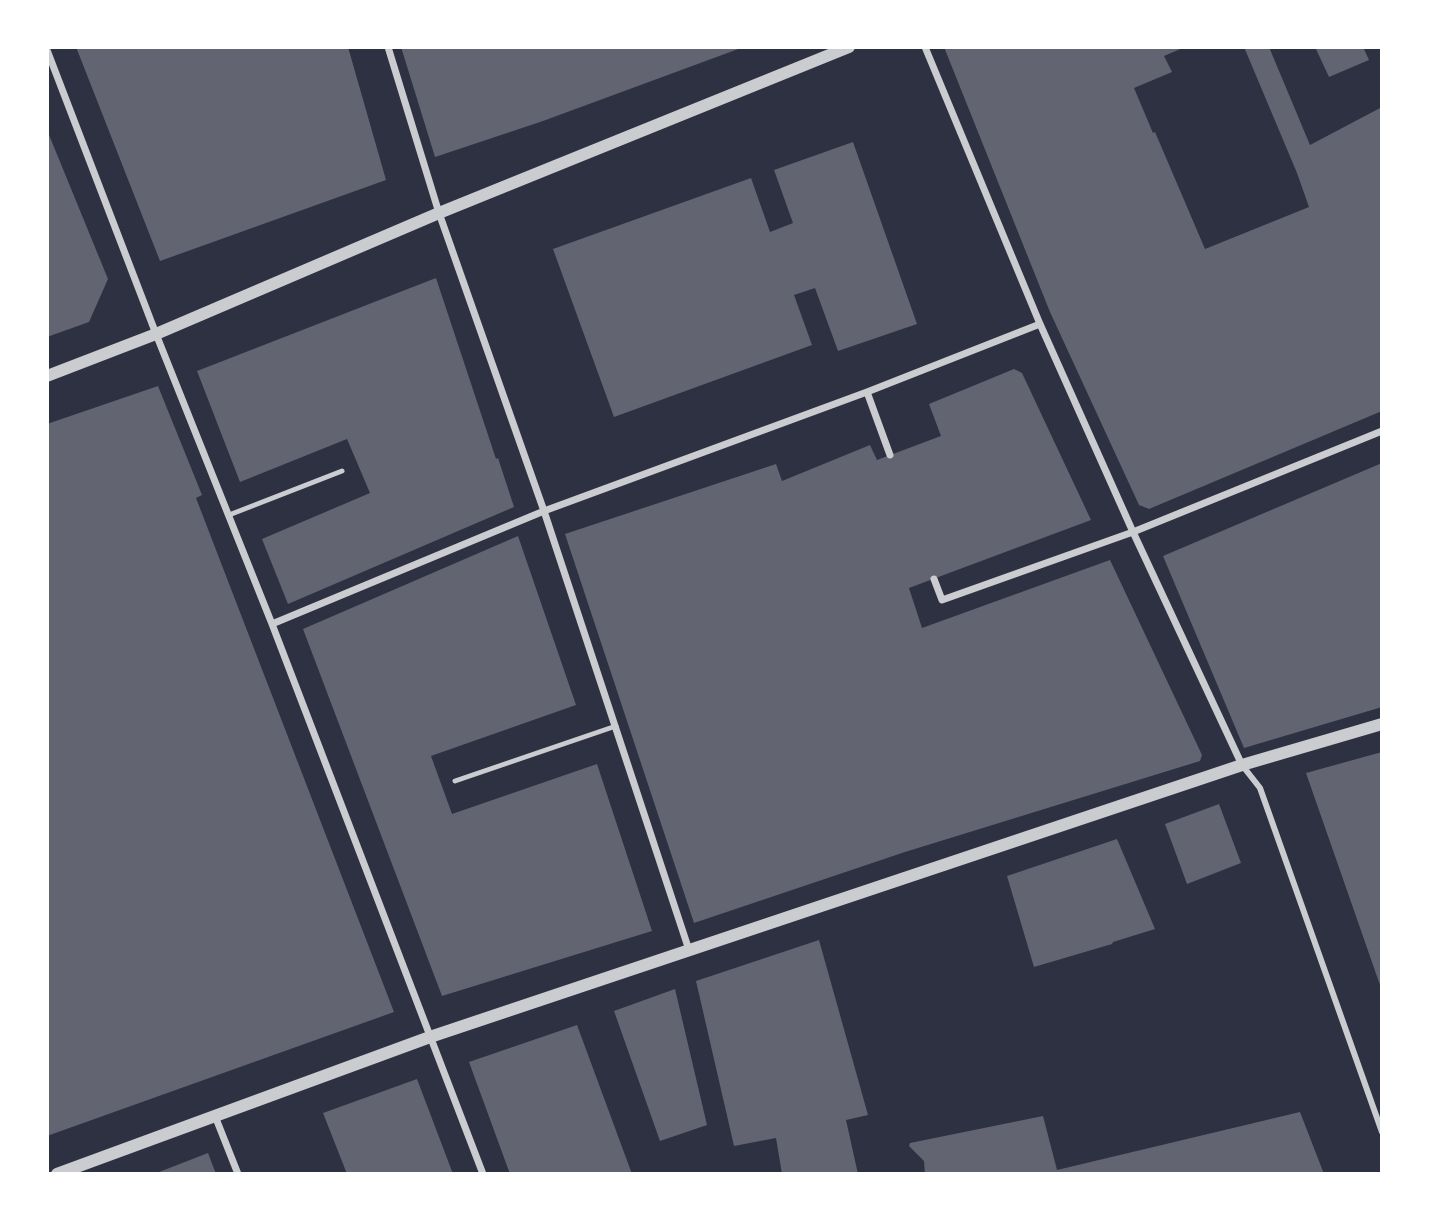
<!DOCTYPE html>
<html>
<head>
<meta charset="utf-8">
<style>
	body { margin:0 }
	#map { position:relative; width:1429px; height:1221px; overflow:hidden; background:#2d3142; font-family:Ubuntu,sans-serif }
	canvas { display:block }
	.frame { position:absolute; inset:0; border:49px solid #fff; pointer-events:none }
</style>
</head>
<body>
<div id="map">
<canvas width="1429" height="1221"></canvas>
<div class="frame"></div>
</div>
<script>
const g = document.querySelector('canvas').getContext('2d');
g.lineJoin = 'round';
function paint(path, color) {
  g.fillStyle = color;
  g.fill(path, 'evenodd');
}
function strokePath(path, color, width, dash) {
  g.strokeStyle = color;
  g.lineWidth = width;
  g.lineCap = dash ? 'butt' : 'round';
  g.setLineDash(dash || []);
  g.stroke(path);
}
const building = new Path2D(`
	M76,47h272l38,133 -226,81z
	M401,47h340v1l-198,73 -108,36z
	M944,47h241l-21,9 8,16 -38,16 19,45 2,-1 50,117 104,-42 -12,-34 -53,-126h25l41,98 72,-38v304l-233,98 -10,-4 -89,-193z
	M1315,47h48l6,13 -40,17z
	M47,130l61,149 -19,43 -42,15z
	M853,142l64,182 -79,27 -23,-63 -21,7 18,50 -198,72 -61,-168 198,-71 19,54 23,-9 -19,-53z
	M436,278l60,181 2,-1 16,49 -226,97 -26,-65 108,-46 -23,-54 -107,43 -43,-111z
	M1014,369l8,4 69,147 -182,68 13,40 188,-68 92,195 -2,6 -295,91 -211,71 -129,-389 211,-70 6,17 88,-36 7,15 64,-24 -12,-32z
	M158,386l44,109 -6,3 198,514 -347,124v-712z
	M1382,463v244l-138,41 -81,-192z
	M518,536l58,169 -145,51 21,58 145,-50 55,167 -210,65 -139,-367z
	M1382,752v236h-1l-75,-215z
	M1219,804l22,59 -54,21 -22,-60z
	M1117,839l38,90 -42,13 -1,2 -78,23 -27,-91z
	M819,940l49,175 -22,5 12,54h-76l-6,-36 -42,8 -38,-165z
	M675,989l32,136 -47,16 -46,-130z
	M577,1025l55,149h-122l-41,-112z
	M417,1079l36,95h-106l-24,-61z
	M1300,1112l24,62h-399l-1,-13 -15,-15 1,-3 133,-27 14,54z
	M208,1153l8,21h-62z`);
const service = new Path2D(`
	M229,515l113,-44
	M455,781l161,-55`);
const pedestrian = new Path2D(`
	M1242,765l18,23 122,344`);
const minor = new Path2D(`
	M388,47l51,166 105,298 145,439
	M925,47l115,277 93,208 109,233
	M47,50l109,284 116,290 211,550
	M867,392l23,63
	M934,579l8,21 191,-68 249,-101
	M272,624l272,-113 323,-119 173,-68
	M215,1116l23,58`);
const tertiary = new Path2D(`
	M47,376l109,-42 283,-121 410,-166
	M57,1174l373,-137 812,-272 140,-41`);
paint(building, '#626471');
strokePath(service, '#caccd0', 5);
strokePath(pedestrian, '#caccd0', 6);
strokePath(minor, '#caccd0', 7);
strokePath(tertiary, '#caccd0', 12);
</script>
</body>
</html>
